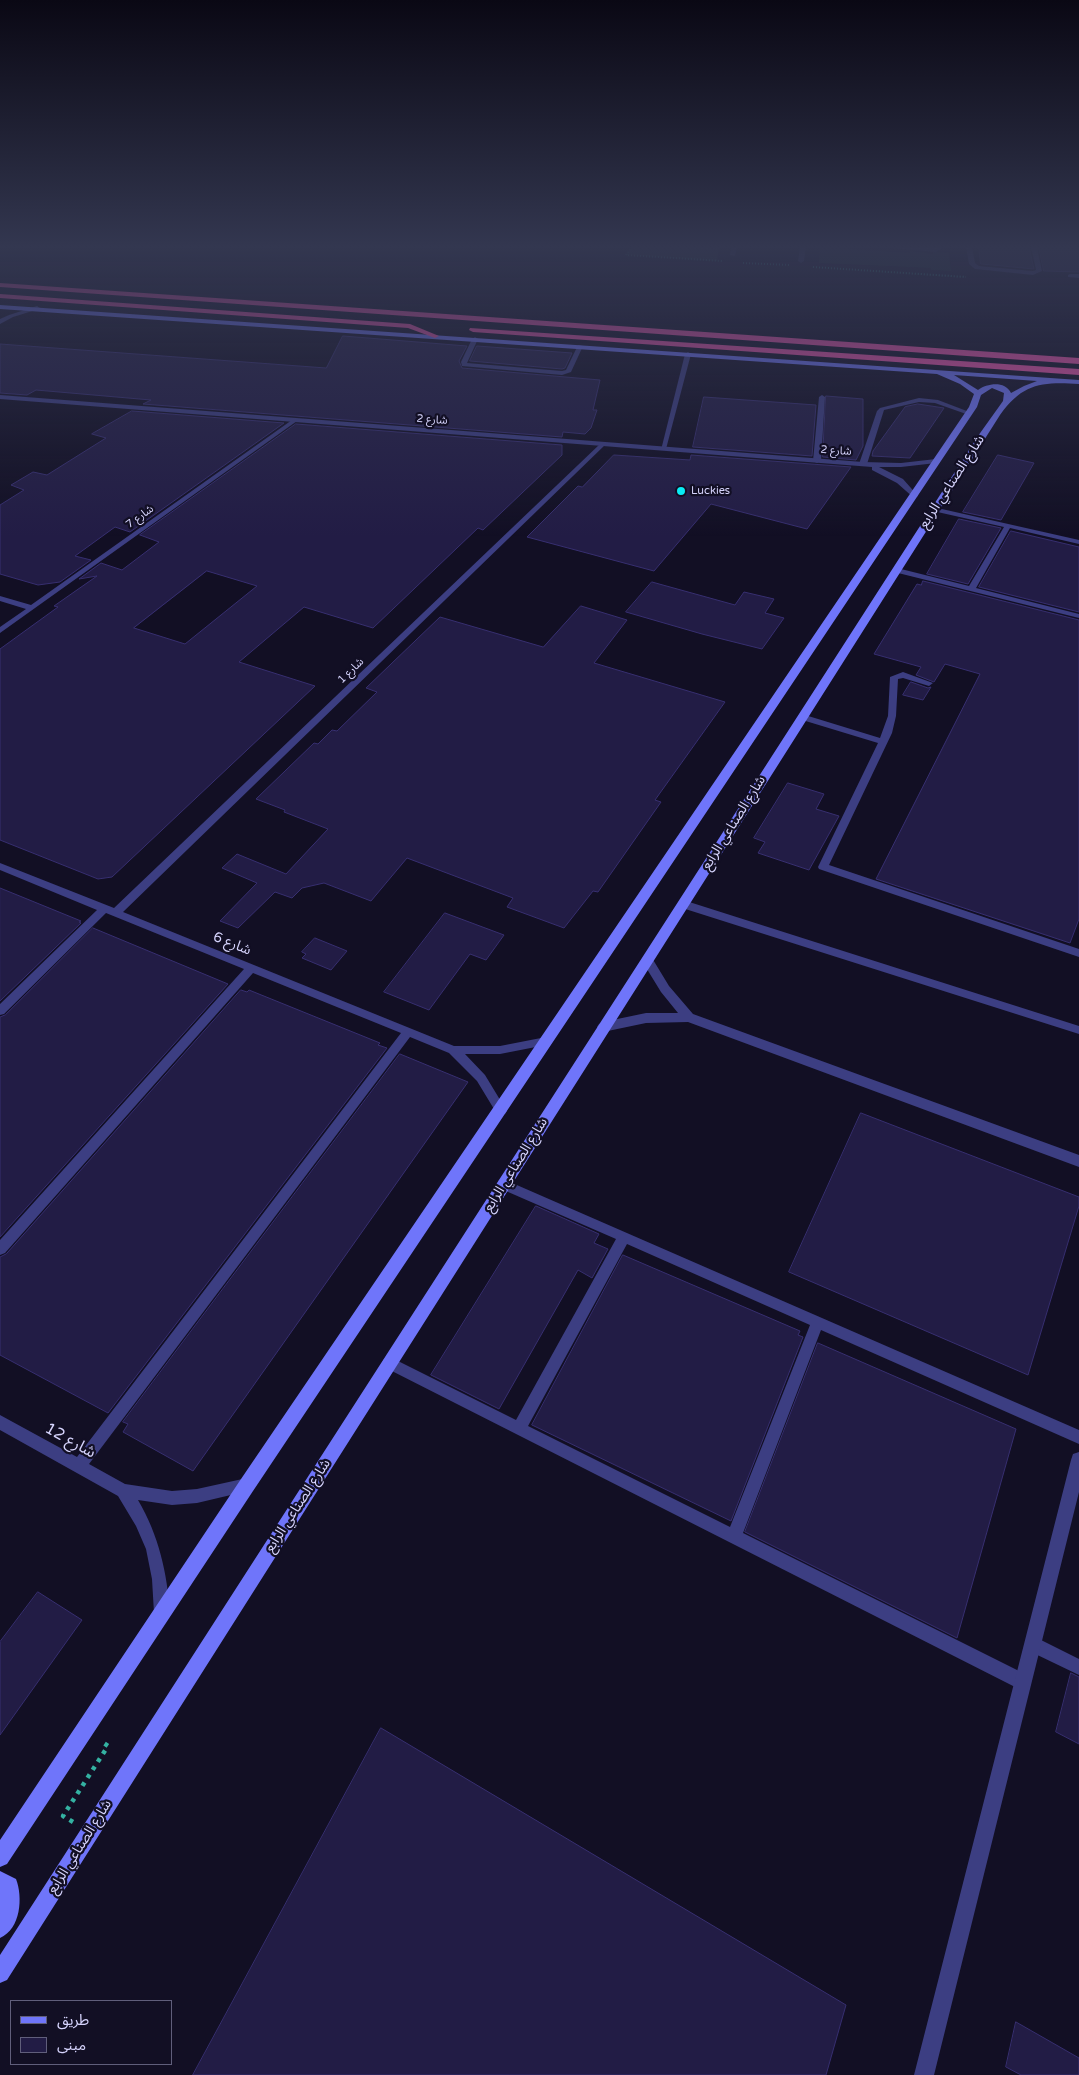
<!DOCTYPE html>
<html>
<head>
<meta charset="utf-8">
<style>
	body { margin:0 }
	#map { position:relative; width:1079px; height:2075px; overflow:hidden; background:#120f24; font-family:"Varela Round","Noto Sans Arabic",sans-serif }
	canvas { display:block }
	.legend { position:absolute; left:10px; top:2000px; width:162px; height:65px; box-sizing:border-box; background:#120f24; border:1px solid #605e7b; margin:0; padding:6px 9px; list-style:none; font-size:15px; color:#d6d4fd }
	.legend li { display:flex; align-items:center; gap:10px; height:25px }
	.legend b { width:25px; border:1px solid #605e7b }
</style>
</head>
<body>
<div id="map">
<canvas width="1079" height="2075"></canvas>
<ul class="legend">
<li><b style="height:6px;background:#6f75fa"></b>طريق</li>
<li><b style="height:14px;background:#221c45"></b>مبنى</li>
</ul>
</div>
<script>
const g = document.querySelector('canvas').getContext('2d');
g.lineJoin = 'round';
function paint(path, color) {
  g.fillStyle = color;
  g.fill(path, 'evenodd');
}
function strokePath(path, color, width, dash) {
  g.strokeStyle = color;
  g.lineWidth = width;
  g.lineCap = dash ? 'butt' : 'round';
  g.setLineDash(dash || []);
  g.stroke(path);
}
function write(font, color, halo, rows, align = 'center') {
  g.font = font + ' "Varela Round","Noto Sans Arabic",sans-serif';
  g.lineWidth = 4.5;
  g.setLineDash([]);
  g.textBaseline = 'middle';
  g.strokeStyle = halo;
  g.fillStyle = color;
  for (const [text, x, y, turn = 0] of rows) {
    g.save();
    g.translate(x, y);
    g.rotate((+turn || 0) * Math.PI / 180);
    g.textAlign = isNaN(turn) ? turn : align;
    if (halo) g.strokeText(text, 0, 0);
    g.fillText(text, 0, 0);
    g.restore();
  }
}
const green = new Path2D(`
	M632,247h87l-2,14 -91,-6z
	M820,247l90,6v-2l23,3v-2l16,1 2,18 -20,-1v-2l-112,-5z`);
const building = new Path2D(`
	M979,247h50l5,22 -53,-5z
	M1039,247h40v25l-35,-1z
	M343,336l124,10 -8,15 3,7 138,12 -7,30h4l-6,18 -6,6 -22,-2 -1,5 -419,-33 8,-4 -115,-10 -9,5 -27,-2v-49l326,24z
	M477,346l95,7 -7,15 -3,1 -92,-8z
	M826,396l37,3v47l-7,14 -33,-3z
	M704,397l112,8 -4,51 -119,-9z
	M918,404l26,4 -34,50 -38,-2 1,-5 32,-44z
	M132,411l152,12 -154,109 -15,-5 -40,29 16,4 -31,22 -22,3 -38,-11v-69l24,-15 -13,-5 22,-13 14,3 59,-37 -14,-4z
	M296,424l266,21v10l-79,75 -5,-2 -105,100 -69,-21 -65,55 76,24 -203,191 -14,2 -98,-39v-191l58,-42 -4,-1 43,-30 -18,3 22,-16 21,7 37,-28 -19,-7zM207,571l50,15 -72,58 -51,-16z
	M614,455l76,5 1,-5 160,12 -44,62 -96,-25 -57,67 -127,-34 51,-51 4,1z
	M998,455l36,8 -33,57 -38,-8z
	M959,519l42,9 -33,56 -41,-10z
	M1011,531l68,16v65l-100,-25z
	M923,581l156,39v299l-9,24 -194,-64 104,-205 -35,-10 -11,18 -18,-7 5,-8 -47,-13 43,-70 4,1z
	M652,582l83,23 9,-13 30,7 -9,14 19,5 -22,31 -60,-15 -76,-22z
	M581,606l46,14 -33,43 131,39 -70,98 6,2 -63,90 -5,-1 -29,37 -57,-21 6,-9 -106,-40 -36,43 -47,-18 -22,5 -10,10 -17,-6 -37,36 -18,-7 37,-38 -35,-15 15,-14 49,20 42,-45 -44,-17 1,-2 -29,-11 58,-56 4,1 14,-14 5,1 40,-39 -11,-4 74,-71 103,30z
	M911,682l17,6 3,-1 -8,13 -20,-5z
	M788,783l36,11 -8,15 23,7 -30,54 -51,-17 7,-11 -11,-4z
	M0,888l81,33 -2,1 2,1 -81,78z
	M445,913l59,22 -18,25 -16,-6 -41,56 -45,-18z
	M93,928l135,56 -228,253v-220l5,-2z
	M315,938l32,13 -16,19 -29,-12 4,-4 -4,-2z
	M241,990l6,2 2,-2 131,53 -2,2 9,3 -279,365 -108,-58v-98l6,-3z
	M400,1054l68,28 -275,389 -70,-39 5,-8 -5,-2z
	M861,1113l218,84v9l-51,169 -239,-103z
	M536,1206l63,28 -5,9 14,6 -16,29 -14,-8 -79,139 -68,-34z
	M623,1255l177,76 -2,4 5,2 -72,184 -199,-96z
	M818,1343l198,86 -59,209 -212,-106z
	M38,1592l44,28 -82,115v-93z
	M1071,1673l8,4v67l-23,-12z
	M381,1728l465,277 -20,70h-633z
	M1016,2022l63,36v17h-58l-15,-8z`);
const pathFar1 = new Path2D(`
	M632,247l-6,8 96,6
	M689,247l30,2
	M743,263l46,2
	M813,267l153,10`);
const path = new Path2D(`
	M73,1822l-10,-6 45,-70 -6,-4`);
const lane = new Path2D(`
	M881,247l54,1 9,-1 -8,5z
	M475,337l3,2 -11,24 95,8 4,-1 12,-25 5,1 -12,26 -9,3 -100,-9 -1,-4 11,-23z
	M688,352l3,2 -25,95 -5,1 24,-96z
	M822,395l3,2 -4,64 -4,2 -4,-2 6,-64z
	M919,398l19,2 34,13 -3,2 -34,-12 -16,-1 -35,8 -17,54 -6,1 -2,-1 18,-53 3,-3z
	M292,420l5,1 -297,212v-6l26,-18 -26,-8v-5l31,9z
	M600,444l5,1 -482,467 331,134h46l46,-9 4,1 2,3 -2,3 -4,1 -46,9h-35l20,21 20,33 2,3 -2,3h-8l-20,-33 -28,-28 -39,-16 -321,427 36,20 47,7 25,-2 50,-11 5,2 2,5 -2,5 -55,13 -25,2 -34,-5c21,36 29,72 32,113l-3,5 -5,3 -5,-3 -3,-5 -2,-34 -6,-30 -10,-23 -18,-30 -118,-66v-15l77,42 324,-424 -148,-60 -248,280 -5,2v-15l244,-271 -138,-56 -102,101 -4,1v-11l97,-94 -97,-40v-7l114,45z
	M933,507l146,33v4l-69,-16 -34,60 103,26v4l-185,-46v-4h3l72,18 35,-59 -71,-16z
	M903,672l30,11 -4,3 -26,-8 -5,1 -2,37 -4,17 -63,132 250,84v8l-260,-88 -1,-2 60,-124 -79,-24 -1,-2 1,-2h6l75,23 8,-22 2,-39z
	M683,900l396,126v8l-400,-127 -1,-3z
	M503,1179l576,251v14l-258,-114 -78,203 286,143 2,6 -2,6 -6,2 -6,-2 -633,-321 -2,-4 2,-4 5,-2 5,2 122,61 100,-181 -117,-51 -2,-4 2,-4zM627,1244l183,81 -80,202 -202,-101z
	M1033,1636l46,23v16l-52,-25 -2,-6 2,-6z`);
const street = new Path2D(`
	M731,247h6l-2,9 -5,-1z
	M800,247h6l-2,14 -3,2 -3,-2z
	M966,247h6l3,16 4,3 54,5 3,-1 -5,-23h6l5,24 -9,4 -58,-6 -6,-5z
	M1070,274h9v4l-11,-1v-2z
	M37,306l3,2 -1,1 -26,8 -13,7v-5l9,-4z
	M0,395l863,67 38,1 35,-4 4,2 -4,2 -35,4h-22l24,12 15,17 -4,2 -17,-15 -25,-13v-3l-872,-68z
	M648,957l4,1 17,28 24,28 386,141v12l-391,-145 -42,1 -43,9 -4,-2 -2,-3 2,-3 4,-2 43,-9h32l-17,-21 -19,-31z
	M1079,1452v40l-145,583h-20l157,-615 2,-6z`);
const secondary = new Path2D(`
	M0,305l1079,75v4c-37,-2 -56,-1 -79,31l-993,1565 -7,3v-28l978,-1519 25,-35 1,-8 -12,-5 -11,7 -4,12 -724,1084 -246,373 -7,3v-27l241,-361 728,-1072 5,-13 -14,-10 -23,-10 -937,-65zM954,375l83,6 -13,5 -13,7c-6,-12 -23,-10 -33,-3z
	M0,1871l16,8c7,18 5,50 -16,59z`);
const highway = new Path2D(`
	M0,283l1079,75v6l-1079,-77z
	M0,294l410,30 29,12 -4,2 -27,-10 -408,-30z
	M470,328l609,41v6l-606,-43 -4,-2z`);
const markers = [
	[681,491,5,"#09edf5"]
];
const farStreetnames = [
	["شارع 2",432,420,4],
	["شارع 2",836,451,4],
	["شارع 7",140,517,-36],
	["شارع 1",351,671,-44]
];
const farPoinames = [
	["Luckies",691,491]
];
const streetNames = [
	["شارع الصناعي الرابع",952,482,-57],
	["شارع الصناعي الرابع",734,823,-58],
	["شارع 6",232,944,22],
	["شارع الصناعي الرابع",516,1165,-58],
	["شارع الصناعي الرابع",298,1506,-57],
	["شارع الصناعي الرابع",80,1847,-58]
];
const nearStreetnames = [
	["شارع 12",70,1441,29]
];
paint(green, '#132e2b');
paint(building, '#221c45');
strokePath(building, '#372f70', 1);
strokePath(pathFar1, '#34b2a2', 2, [1, 2]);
strokePath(path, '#34b2a2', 4.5, [4, 5.5]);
paint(lane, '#3c3e82');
paint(street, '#3c3e82');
paint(secondary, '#6f75fa');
paint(highway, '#f954ae');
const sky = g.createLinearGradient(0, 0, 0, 537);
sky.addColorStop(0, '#0a0814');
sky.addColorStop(0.46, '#333750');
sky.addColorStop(1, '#33375000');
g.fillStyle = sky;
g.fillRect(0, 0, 1079, 537);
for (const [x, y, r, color] of markers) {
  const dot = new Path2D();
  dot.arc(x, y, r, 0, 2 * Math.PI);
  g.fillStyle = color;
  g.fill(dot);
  strokePath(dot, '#120f24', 2);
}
write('11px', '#d6d4fd', '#120f24', farStreetnames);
write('11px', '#d6d4fd', '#120f24', farPoinames, 'left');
write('14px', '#d6d4fd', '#120f24', streetNames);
write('16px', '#d6d4fd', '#120f24', nearStreetnames);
</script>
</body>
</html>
